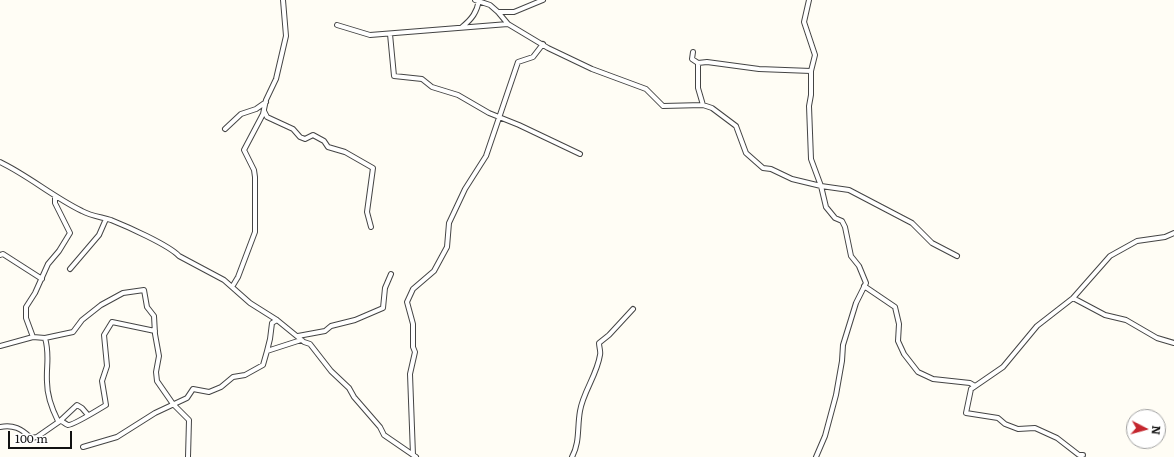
<!DOCTYPE html>
<html>
<head>
<meta charset="utf-8">
<style>
	body { margin:0 }
	#map { position:relative; width:1174px; height:457px; overflow:hidden; background:#fffdf5; font-family:Literata,serif }
	canvas { display:block }
	.north { position:absolute; left:1126px; top:409px; width:40px; height:40px; box-sizing:border-box; background:#fff; border:1px solid #a0a0a0; border-radius:50%; rotate:96deg; font-size:11px; font-weight:700; line-height:16px; text-align:center; color:#111 }
	.north::after { content:''; display:block; margin:auto; width:14px; height:18px; background:#c4262e; clip-path:polygon(50% 0,100% 100%,50% 72%,0 100%) }
	.scale { position:absolute; left:8px; top:431px; width:64px; height:18px; box-sizing:border-box; border:2px solid #111; border-top:0; padding-left:5px; font-size:12px; line-height:14px; white-space:nowrap; color:#111; -webkit-text-stroke:3px #fff; paint-order:stroke }
</style>
</head>
<body>
<div id="map">
<canvas width="1174" height="457"></canvas>
<div class="north">N</div>
<div class="scale">100 m</div>
</div>
<script>
const g = document.querySelector('canvas').getContext('2d');
g.lineJoin = 'round';
function strokePath(path, color, width, dash) {
  g.strokeStyle = color;
  g.lineWidth = width;
  g.lineCap = dash ? 'butt' : 'round';
  g.setLineDash(dash || []);
  g.stroke(path);
}
const minor = new Path2D(`
	M475,0l15,5 8,7 10,12 40,24 44,21 54,20 17,17 40,-1 9,3 24,18 10,27 17,15 8,1 21,10 29,7 5,21 9,11 7,3 3,6 6,29 8,10 7,17 -10,20 -13,42 -1,16 -6,34 -11,41 -9,21
	M809,0l-5,22 11,33 -4,16v24l-2,11 2,53 10,27 28,4 63,33 20,20 25,13
	M498,12h16l29,-12
	M337,25l33,10 138,-11
	M462,27c10,-8 15,-15 17,-27
	M390,34l4,42 28,3 10,8 26,8 31,18 30,12 61,29
	M693,52l-1,7 6,4 9,-1 52,7 52,2
	M698,63v25l5,17
	M264,111l3,6 26,12 7,8 5,2 8,-4 11,6 4,6 17,5 28,16 -6,44 4,15
	M225,129l16,-15 15,-5 10,-7
	M0,162c29,14 53,35 82,49 9,5 19,6 29,9 15,6 58,25 68,36l45,24 26,23 27,17 27,22 6,2 21,27 18,17 5,9 26,30 4,8 32,22
	M0,255l3,-1 39,25
	M70,269l29,-34 7,-16
	M864,286l31,21 4,17 -1,17 6,13 14,18 15,7 37,4 5,3
	M232,287l6,-10 17,-45v-55l-1,-7 -10,-20 19,-36 3,-14 10,-21 10,-43 -3,-36
	M1073,298l32,17 21,5 31,18 17,5
	M298,336l27,-5 6,-5 24,-6 28,-12 2,-20 6,-14
	M33,337l-7,-19v-11l9,-14 13,-29 11,-13 11,-18 -15,-30v-7
	M45,338l28,-6 9,-12 19,-15 22,-12 21,-3 3,17 7,9 1,18 4,22 -3,16 1,9 16,23 16,16 -1,37
	M0,346l33,-9 12,1c5,17 1,28 2,44 0,14 5,27 11,39
	M267,351l3,-12 2,-16 5,-3
	M60,421l17,-16 5,3 6,7
	M0,427c13,-3 22,2 31,11l6,-1 23,-16c3,0 5,3 8,4 4,1 33,-17 38,-20l-4,-24 5,-15 -3,-31 8,-13 43,9
	M83,447l34,-10 38,-24 32,-15 6,-9 16,3 12,-5 12,-10 12,-2 18,-10 4,-14 34,-11
	M413,455l-3,-81 5,-22 -2,-5v-23l-6,-22 6,-13 21,-18 13,-24 2,-24 16,-34 21,-33 32,-94 15,-5 10,-13
	M1083,455h-4l-22,-17 -22,-10 -17,1 -13,-5 -7,-6 -32,-5 5,-24 32,-22 34,-41 36,-28 37,-42 27,-15 28,-4 9,-4
	M572,457c8,-15 5,-29 8,-46 3,-19 17,-36 20,-56 1,-3 -1,-8 -1,-12l10,-8 24,-26`);
strokePath(minor, '#444', 6);
strokePath(minor, '#fff', 4);
</script>
</body>
</html>
